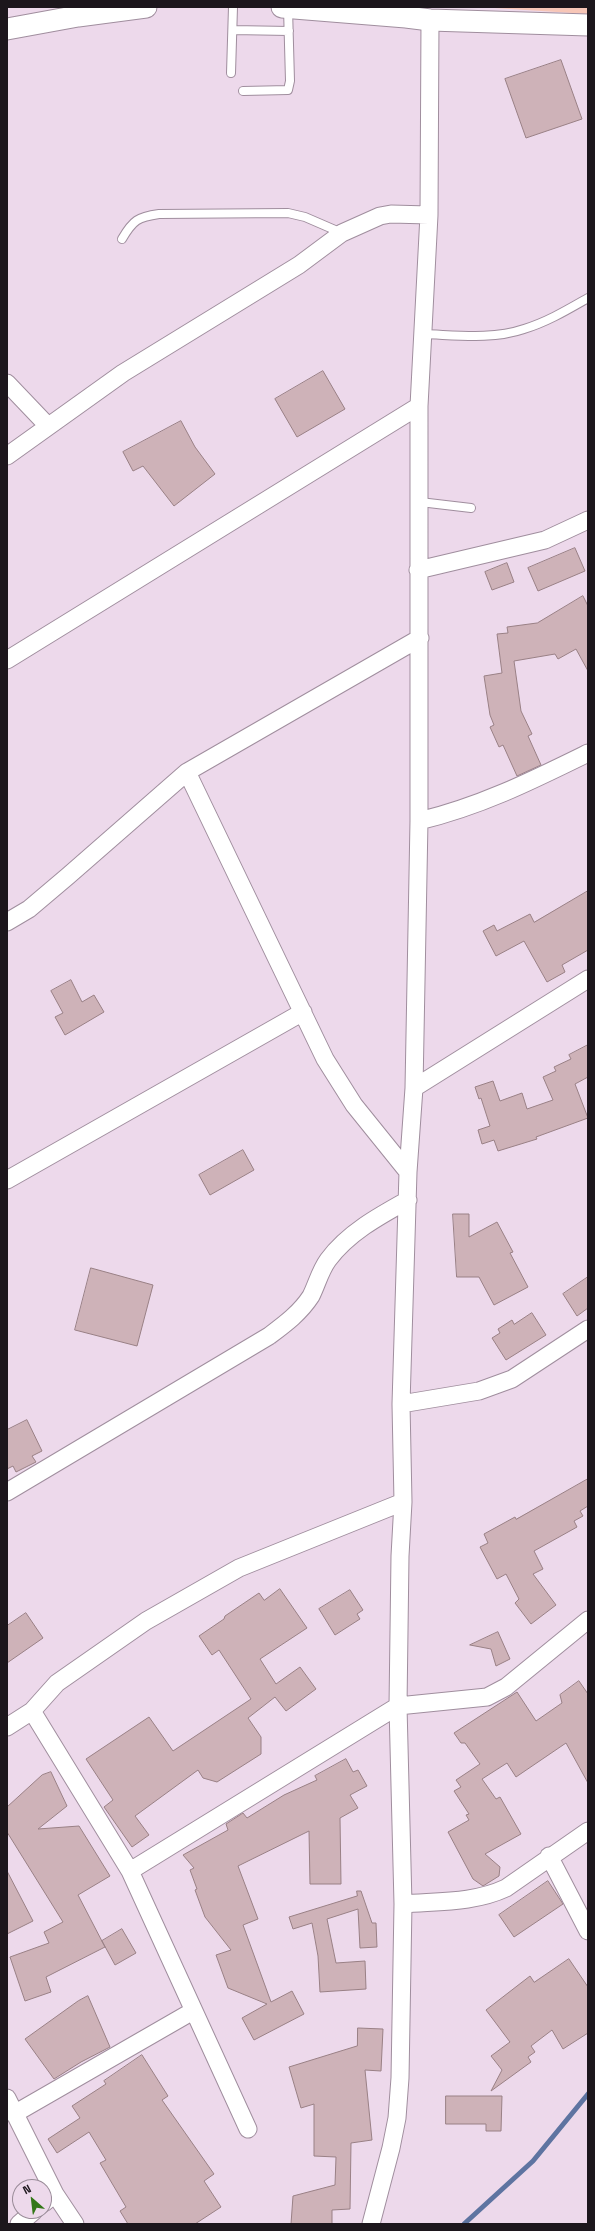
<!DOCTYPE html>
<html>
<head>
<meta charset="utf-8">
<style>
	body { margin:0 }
	#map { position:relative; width:595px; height:2231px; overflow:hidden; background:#edd9eb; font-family:"Space Grotesk",sans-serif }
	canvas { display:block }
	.frame { position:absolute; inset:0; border:8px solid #1c161c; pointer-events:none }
	.north { position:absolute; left:12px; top:2179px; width:40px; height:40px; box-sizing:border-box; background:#edd9eb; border:1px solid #998b98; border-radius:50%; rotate:332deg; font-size:11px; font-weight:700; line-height:16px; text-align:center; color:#1c161c }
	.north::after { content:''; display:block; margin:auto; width:14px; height:18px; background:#337718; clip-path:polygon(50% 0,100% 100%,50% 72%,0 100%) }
</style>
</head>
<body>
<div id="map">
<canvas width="595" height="2231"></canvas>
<div class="frame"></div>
<div class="north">N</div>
</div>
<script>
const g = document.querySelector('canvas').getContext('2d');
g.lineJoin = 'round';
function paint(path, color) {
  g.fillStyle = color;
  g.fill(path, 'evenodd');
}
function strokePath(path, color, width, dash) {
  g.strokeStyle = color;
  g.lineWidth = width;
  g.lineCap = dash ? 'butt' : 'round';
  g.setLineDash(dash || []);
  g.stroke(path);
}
const green = new Path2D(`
	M479,7h109v7z`);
const stream = new Path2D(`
	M464,2224l69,-63 55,-67`);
const building = new Path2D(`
	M561,60l21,59 -56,19 -21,-59z
	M323,371l22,38 -48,28 -22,-38z
	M181,421l14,26 20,27 -41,32 -31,-40 -10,5 -10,-19z
	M575,548l10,23 -47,20 -10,-23z
	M507,563l7,19 -22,8 -7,-18z
	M583,596l5,10v65l-12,-22 -18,10 -3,-5 -41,7 7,50 11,23 -4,2 13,29 -24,11 -14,-31 -4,2 -9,-20 4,-2 -4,-10 -6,-39 18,-3 -5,-39 11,-1 -1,-6 30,-4z
	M588,891v59l-26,15 3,7 -18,10 -23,-41 -28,15 -13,-25 11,-6 3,6 33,-17 4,8z
	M71,980l11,22 12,-7 10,17 -39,23 -10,-18 8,-4 -12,-22z
	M588,1045v32l-13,7 13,34 -52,19 1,2 -39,12 -4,-11 -12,4 -4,-14 12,-4 -9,-28 -2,1 -4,-12 18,-6 7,20 22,-8 5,16 26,-9 -10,-23 13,-6 -2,-4 17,-8 -2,-4z
	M243,1150l11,20 -44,25 -11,-20z
	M453,1214h16v23l28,-15 16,30 -3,1 18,34 -34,18 -15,-28h-22z
	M91,1268l62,17 -16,61 -62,-16z
	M588,1277v31l-11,8 -14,-22z
	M532,1313l14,22 -40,25 -14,-22 8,-5 -2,-4 14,-9 2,4z
	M27,1420l15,31 -10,5 4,6 -20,10 -3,-6 -6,3v-39z
	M588,1479v27l-8,5 3,5 -9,5 3,6 -43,24 9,18 -10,5 23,31 -25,19 -16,-21 4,-4 -13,-25 -9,5 -17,-32 8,-4 -4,-9 31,-17 1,2z
	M280,1589l27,39 -47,31 16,25 24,-17 16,22 -30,22 -11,-14 -27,21 13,19v17l-44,28 -14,-4 -5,-8 -63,46 14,19 -17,12 -28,-40 9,-7 -27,-41 63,-42 24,34 78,-52 -32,-49 -7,5 -13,-19 25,-17 1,-3 34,-23 5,7z
	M350,1590l13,20 -6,4 3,5 -25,16 -16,-26z
	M26,1613l17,25 -36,25v-37z
	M498,1632l12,27 -14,7 -5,-17 -21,-4z
	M579,1681l9,13v89l-22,-40 -50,34 -9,-14 -25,16 14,20 4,-2 21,37 -36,20 15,13 -1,9 -16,10 -10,-7 -25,-47 21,-12 -3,-5 3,-1 -15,-23 7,-4 -5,-7 24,-16 -15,-21h-4l-7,-10 63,-41 19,29 26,-18 -2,-8z
	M346,1759l7,13 5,-2 9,16 -17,9 8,13 -18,10 1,66h-31l-1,-53 -71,35 20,53 -15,6 28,77 21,-11 12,23 -50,26 -12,-22 25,-14 -39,-16 -12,-33 15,-5 -26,-33 -10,-27 2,-1 -7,-19 4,-2 -11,-13 45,-25 -2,-6 17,-11 4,5 37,-23 33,-15 -2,-4z
	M51,1772l16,34 -29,23 41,-3 31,50 -32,19 27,52 -59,30 5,15 -26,9 -15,-44 39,-14 -5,-11 19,-10 -56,-90v-25l35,-32z
	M7,1871l26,50 -26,13z
	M548,1881l15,23 -49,33 -15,-22z
	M357,1891h4l11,32h4l1,24 -17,1 -2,-39 -31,10 9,44 29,-2 1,28 -46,3 -2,-36 -6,-33 -19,6 -4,-12 68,-21z
	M122,1929l14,24 -21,12 -13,-24z
	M569,1959l19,28v46l-25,16 -11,-19 -21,16 4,6 -7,5 3,5 -40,29 11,-21 -11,-14 19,-14 -24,-32 44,-34 4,6z
	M88,1996l22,51 -29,15 -27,17 -29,-40 53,-38z
	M358,2028l25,1 -2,42 -16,-1 7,70 -21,3 -1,66 -18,1v14h-41l2,-28 42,-11 1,-28 -22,-1v-52l-13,4 -12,-41 68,-21z
	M142,2055l26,41 -6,4 52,74 -10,7 17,26 -26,17h-67l-8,-13 6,-4 -26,-44 6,-3 -17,-28 -32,21 -9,-14 32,-21 -8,-12 34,-22 -2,-3z
	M446,2096h56l-1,35h-15v-7h-40z`);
const service = new Path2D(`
	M233,30l56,1
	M231,73l2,-66
	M243,91l45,-1 2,-9 -2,-73
	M122,239c11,-19 16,-22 37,-25l129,-1 17,4 37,16
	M423,334c33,1 69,6 101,-5 23,-7 43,-19 64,-31
	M420,502l51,6`);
const minor = new Path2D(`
	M7,383l41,43
	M7,456l116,-83 176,-108 43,-32 38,-17 11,-2 38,1
	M418,570l127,-30 43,-20
	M7,660l412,-254
	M187,772l138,287 29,46 54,67
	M419,821c62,-15 112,-40 169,-68
	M7,922l22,-13 39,-33 119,-104 233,-134
	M414,1088l174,-109
	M7,1180l296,-168
	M401,1404l78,-13 33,-12 76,-50
	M7,1492l262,-156c16,-12 31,-23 42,-40 6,-12 9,-25 17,-36 20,-27 51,-44 80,-60
	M32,1711l98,160 118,258
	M7,1727l25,-16 25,-28 89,-62 93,-53 164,-66
	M549,1856l39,75
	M130,1871l268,-165 89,-9 19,-10 82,-67
	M403,1904c35,-3 71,-1 103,-16l82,-57
	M7,2098l48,96 20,30
	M14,2114l179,-103
	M44,2203l11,-9
	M19,2224l15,-13
	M371,2224l20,-76 6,-30 3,-40 3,-174 -5,-198 2,-150 3,-54 -2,-98 7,-232 6,-84 5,-267v-415l10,-191 1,-195`);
const tertiary = new Path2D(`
	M282,7l124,10 24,3 158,5
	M7,29l71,-13 68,-9`);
paint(green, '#f7c6b7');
strokePath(stream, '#5e74a1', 5);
paint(building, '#ceb2b8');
strokePath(building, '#998085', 1);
strokePath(service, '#a08e9e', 10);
strokePath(minor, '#a08e9e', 19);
strokePath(tertiary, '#a08e9e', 23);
strokePath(service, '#fff', 8);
strokePath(minor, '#fff', 17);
strokePath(tertiary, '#fff', 21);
</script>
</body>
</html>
